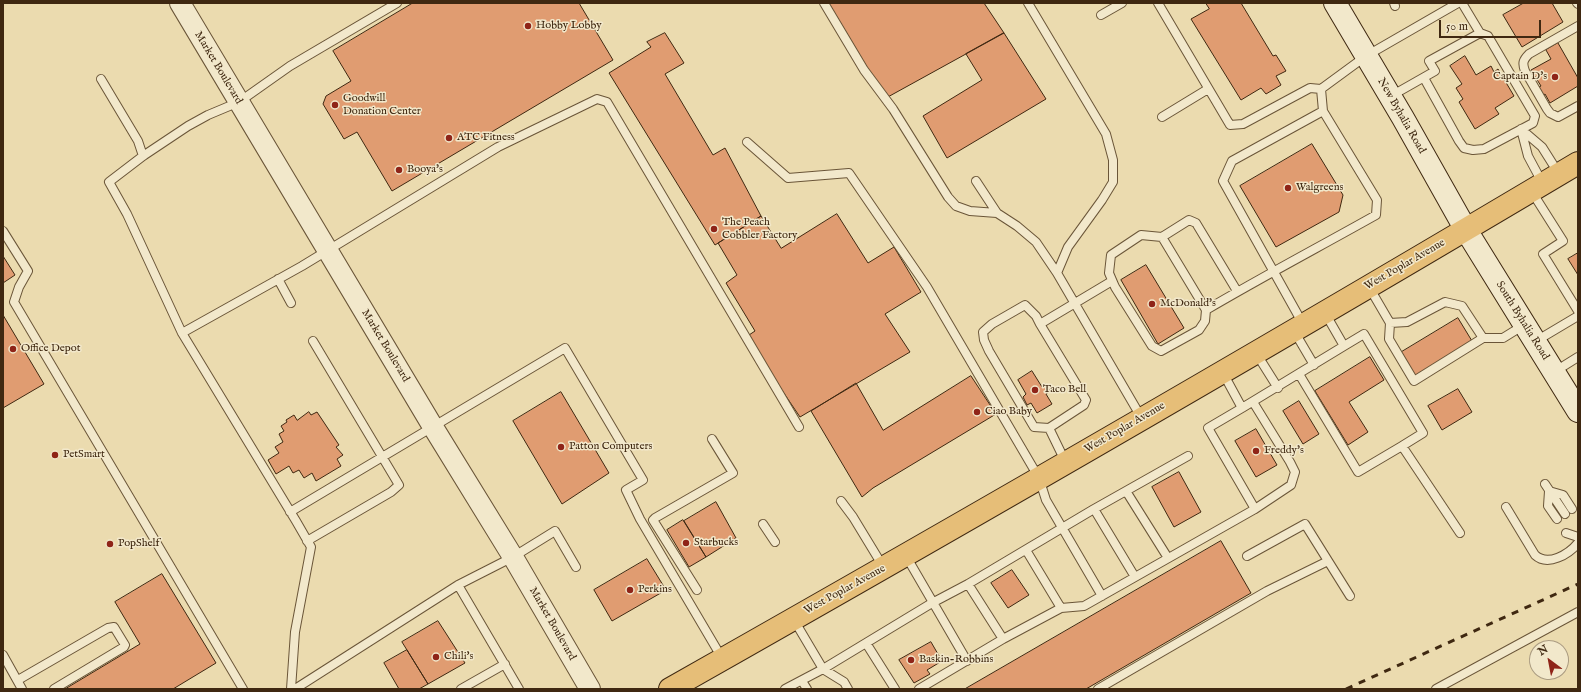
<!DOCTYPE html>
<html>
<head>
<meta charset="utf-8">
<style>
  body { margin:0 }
  #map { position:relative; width:1581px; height:692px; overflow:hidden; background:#ebdbaf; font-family:"IM FELL English",serif }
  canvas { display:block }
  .frame { position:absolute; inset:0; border:4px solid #3f2811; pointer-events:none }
  .north { position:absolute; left:1529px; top:640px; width:40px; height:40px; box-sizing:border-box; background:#f2e8cb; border:1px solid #aa9b81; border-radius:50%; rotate:328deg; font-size:11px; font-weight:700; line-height:16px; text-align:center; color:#3f2811 }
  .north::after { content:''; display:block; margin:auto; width:14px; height:18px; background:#8f2418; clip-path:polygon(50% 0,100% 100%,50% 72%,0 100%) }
  .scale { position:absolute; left:1439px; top:20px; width:102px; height:18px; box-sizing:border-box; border:2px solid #3f2811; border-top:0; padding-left:5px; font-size:12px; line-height:14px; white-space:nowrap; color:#3f2811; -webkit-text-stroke:3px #f2e8cb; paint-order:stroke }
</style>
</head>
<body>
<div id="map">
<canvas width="1581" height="692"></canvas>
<div class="frame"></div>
<div class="north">N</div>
<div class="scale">50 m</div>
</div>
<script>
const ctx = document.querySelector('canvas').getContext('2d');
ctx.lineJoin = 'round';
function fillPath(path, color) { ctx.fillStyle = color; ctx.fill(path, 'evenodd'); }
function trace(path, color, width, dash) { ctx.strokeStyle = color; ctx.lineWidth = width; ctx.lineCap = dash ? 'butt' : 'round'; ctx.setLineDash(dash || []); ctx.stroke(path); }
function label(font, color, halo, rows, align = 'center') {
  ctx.font = font + ' "IM FELL English",serif'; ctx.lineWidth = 3; ctx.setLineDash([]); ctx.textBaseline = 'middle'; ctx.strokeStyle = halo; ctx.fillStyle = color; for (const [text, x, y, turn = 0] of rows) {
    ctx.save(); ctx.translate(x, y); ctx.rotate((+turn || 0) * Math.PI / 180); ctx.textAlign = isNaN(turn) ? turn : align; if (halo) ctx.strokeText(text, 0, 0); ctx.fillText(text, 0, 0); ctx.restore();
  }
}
const building = new Path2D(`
  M 413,3 L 579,3 L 613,60 L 392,191 L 357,132 L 344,139 L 323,104 L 326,96 L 351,81 L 333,51 Z
  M 829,3 L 984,3 L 1004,33 L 886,98 Z
  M 1206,3 L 1241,3 L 1273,56 L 1276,55 L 1286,71 L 1276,76 L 1281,85 L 1266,94 L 1261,88 L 1241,100 L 1191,19 L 1209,9 Z
  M 1524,3 L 1552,3 L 1563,22 L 1522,47 L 1503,15 Z
  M 665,33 L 684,63 L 665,74 L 713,155 L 725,148 L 761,216 L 715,245 L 609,73 L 651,47 L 647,42 Z
  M 1004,33 L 1046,99 L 947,158 L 923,116 L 982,80 L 966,54 Z
  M 1558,43 L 1578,78 L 1578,86 L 1550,103 L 1545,94 L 1542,96 L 1537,88 L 1541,86 L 1531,70 L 1551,59 L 1546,50 Z
  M 1465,56 L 1476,75 L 1491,66 L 1494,72 L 1498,69 L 1514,96 L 1495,108 L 1499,114 L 1475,129 L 1459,102 L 1463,99 L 1456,88 L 1462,84 L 1450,66 Z
  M 1312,144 L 1343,195 L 1339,212 L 1276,247 L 1240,186 Z
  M 837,214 L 868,263 L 894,247 L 921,292 L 885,314 L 910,352 L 800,417 L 746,337 L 755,331 L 726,283 L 737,275 L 718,243 L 761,216 L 781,248 Z
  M 1578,253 L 1578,275 L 1568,259 Z
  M 3,256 L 15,275 L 3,283 Z
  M 1146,265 L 1184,328 L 1158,344 L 1121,280 Z
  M 3,315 L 44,384 L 3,408 Z
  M 1458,318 L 1472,341 L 1415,376 L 1400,353 Z
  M 1370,357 L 1384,380 L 1349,402 L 1368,432 L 1348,445 L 1315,391 Z
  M 1032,371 L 1042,387 L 1046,384 L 1050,391 L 1046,394 L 1052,404 L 1037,413 L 1031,403 L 1027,405 L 1023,397 L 1026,394 L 1018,380 Z
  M 971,376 L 996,414 L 873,488 L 862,497 L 811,411 L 856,383 L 883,430 Z
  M 1458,389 L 1472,412 L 1442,430 L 1428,406 Z
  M 561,392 L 609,473 L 562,504 L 513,421 Z
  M 1299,401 L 1319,434 L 1303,444 L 1283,411 Z
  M 309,412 L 311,415 L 317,412 L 339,445 L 336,447 L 343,455 L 337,459 L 341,466 L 316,481 L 312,473 L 304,478 L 299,470 L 293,473 L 289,466 L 276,474 L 268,460 L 279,453 L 275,447 L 283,442 L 279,434 L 284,431 L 281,426 L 287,422 L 286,420 L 294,415 L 297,420 Z
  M 1256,429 L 1277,465 L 1256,477 L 1235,441 Z
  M 1179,472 L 1201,512 L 1174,527 L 1152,487 Z
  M 716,502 L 736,538 L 706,557 L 684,521 Z
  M 683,520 L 706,557 L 689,567 L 667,530 Z
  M 1221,541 L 1251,593 L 1086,689 L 965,689 Z
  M 647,559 L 666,590 L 612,621 L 594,590 Z
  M 1012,570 L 1029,595 L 1008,608 L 991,583 Z
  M 162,574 L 216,663 L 173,689 L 65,689 L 140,644 L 115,602 Z
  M 438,621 L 465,663 L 428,684 L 402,642 Z
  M 931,642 L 942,661 L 927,670 L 930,674 L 914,683 L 899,660 Z
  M 407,650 L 428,684 L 419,689 L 399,689 L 384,663 Z`);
fillPath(building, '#e09c71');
trace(building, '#3f2811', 1);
const service = new Path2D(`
  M 824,3 L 864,70 L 893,109 L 948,197 L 956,206 L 970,211 L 997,213 L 1017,226 L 1036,242 L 1057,273
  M 1028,3 L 1106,134 L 1113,160 L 1113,182 L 1102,200 L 1068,247 L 1057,273 L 1141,417
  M 1158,3 L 1230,125 L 1243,124 L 1310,88 L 1321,89 L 1366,56 L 1458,3
  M 1394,3 L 1395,6
  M 1577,3 L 1578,4
  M 1101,15 L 1122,3
  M 1578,26 L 1529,54 C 1523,60 1522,63 1525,71 L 1547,109 L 1550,113 L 1558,117 L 1578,106
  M 1424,78 L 1459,141 L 1464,148 L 1473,150 L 1484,149 L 1533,123 L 1535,116 L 1488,36 L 1480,33
  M 101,79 L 138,141 L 143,156
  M 1321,89 L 1323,111
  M 1391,96 L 1435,71 L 1429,61 L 1480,33 L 1462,3
  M 1162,117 L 1208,89
  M 1521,129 L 1528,156 L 1543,184
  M 1521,129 L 1542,147 L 1559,174
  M 747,142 L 788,178 L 849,173 L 927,287 L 1039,478 L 1046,500 L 1102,596
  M 976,181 L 997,213
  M 1532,192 L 1563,241 L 1543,254 L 1578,311
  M 3,231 L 28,271 L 19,287 L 14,302 L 243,689
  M 1162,237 L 1206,310 L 1205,321 L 1199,330 L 1161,351 L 1152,346 L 1115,287 L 1109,273 L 1111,255 L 1141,235 L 1162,237 L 1189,220 L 1196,223 L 1237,291
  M 278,279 L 291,303
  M 1369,287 L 1390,323 L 1407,322 L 1445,302 L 1462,306 L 1483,338 L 1503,338 L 1524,325
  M 1206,310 C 1262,277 1319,247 1376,215 L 1377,200 L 1323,111 L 1232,161 L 1223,181 L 1303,324
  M 1390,323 L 1389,339 L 1414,381 L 1483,338
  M 1040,324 L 1036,316 L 1025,305 L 992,324 L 983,332 L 984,340 L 989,351 L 1034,427 L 1049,428
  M 1294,331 L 1314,365
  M 182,333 L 302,266 L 498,147 L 597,99 L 607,102 L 799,427
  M 1536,341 L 1578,316
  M 1344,346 L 1364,334 L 1423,433 L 1402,446 L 1460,533
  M 1256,353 L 1278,388
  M 1554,372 L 1578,357
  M 1299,374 L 1358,472 L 1402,446
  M 1253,402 L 1290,462 L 1295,472 L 1291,485 L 1255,509
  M 1242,408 L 1344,346 L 1325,313
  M 1066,463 L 1049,428 L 1084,405 L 1086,400 L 1040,324 L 1112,281
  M 1545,484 L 1565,514
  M 1126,491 L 1168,558
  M 1549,491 L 1563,495 L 1572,509
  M 1549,491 L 1548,506 L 1557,519
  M 841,501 L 853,517 L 884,568
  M 1506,507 L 1535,555 C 1548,567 1569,554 1578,543
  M 1094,509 L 1135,577
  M 290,512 L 565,348 L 643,480 L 626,490 L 640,519 L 722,658
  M 763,524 L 775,542
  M 1566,533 L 1578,537
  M 307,541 L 391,492 L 399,485 L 313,341
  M 1026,550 L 1061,608
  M 906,556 L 967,661
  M 1247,556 L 1305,524 L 1350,596
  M 968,584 L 1003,639
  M 458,585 L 519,689
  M 697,590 L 653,520 L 655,518 L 733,473 L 712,439
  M 794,620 L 823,669 L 932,603 L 968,584 L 1094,509 L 1188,456
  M 866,643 L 895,689
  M 3,655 L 22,689
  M 18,680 L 108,628 L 114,627 L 125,645 L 124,647 L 54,689
  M 802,681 L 807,689
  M 291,689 L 295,632 L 311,547 L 296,521 L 182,333 L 127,214 L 109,182 L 143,156 L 188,126 L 208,115 L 239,102 L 290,66 L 397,3
  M 295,689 L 458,585 L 513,557 L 555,531 L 576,567
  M 461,689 L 505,664
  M 785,689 L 823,669 L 844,682 L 848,689
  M 919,689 L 1003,639 L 1061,608 L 1084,606 L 1255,509 L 1208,428 L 1242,408 L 1223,373
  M 1098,689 L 1267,591 L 1328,561
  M 1436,689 L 1578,612`);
const tertiary = new Path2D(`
  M 180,3 L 433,427 L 513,557 L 590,689`);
const secondary = new Path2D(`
  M 1335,3 L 1403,118 L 1466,230 L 1578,411`);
const primary = new Path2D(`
  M 670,689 C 974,517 1277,342 1578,163`);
trace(service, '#6a5538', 10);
trace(tertiary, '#6a5538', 22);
trace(secondary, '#3f2811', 24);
trace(primary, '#3f2811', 24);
trace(service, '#f2e8cb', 8);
trace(tertiary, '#f2e8cb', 20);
trace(secondary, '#f2e8cb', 22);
trace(primary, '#e6be78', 22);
trace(new Path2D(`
  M 1346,689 L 1578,584`), '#3f2811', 3, [7, 7]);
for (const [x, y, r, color] of [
  [528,26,4,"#8f2418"],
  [1555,77,4,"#8f2418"],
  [335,105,4,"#8f2418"],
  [449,138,4,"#8f2418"],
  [399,170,4,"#8f2418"],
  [1288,188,4,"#8f2418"],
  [714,229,4,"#8f2418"],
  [1152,304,4,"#8f2418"],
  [13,349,4,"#8f2418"],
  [1035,390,4,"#8f2418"],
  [977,412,4,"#8f2418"],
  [561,447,4,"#8f2418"],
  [1256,451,4,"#8f2418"],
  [55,455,4,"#8f2418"],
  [686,543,4,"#8f2418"],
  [110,544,4,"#8f2418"],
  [630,590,4,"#8f2418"],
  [436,657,4,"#8f2418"],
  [911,660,4,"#8f2418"]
]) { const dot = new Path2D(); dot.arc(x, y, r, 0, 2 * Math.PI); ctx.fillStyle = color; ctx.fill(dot); trace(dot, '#f2e8cb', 1.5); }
label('11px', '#3f2811', '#f2e8cb', [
  ["Hobby Lobby",536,26],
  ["Captain D's",1547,77,"right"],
  ["Goodwill",343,99],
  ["Donation Center",343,112],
  ["ATC Fitness",457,138],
  ["Booya's",407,170],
  ["Walgreens",1296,188],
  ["The Peach",722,223],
  ["Cobbler Factory",722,236],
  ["McDonald's",1160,304],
  ["Office Depot",21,349],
  ["Taco Bell",1043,390],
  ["Ciao Baby",985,412],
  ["Patton Computers",569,447],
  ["Freddy's",1264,451],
  ["PetSmart",63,455],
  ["Starbucks",694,543],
  ["PopShelf",118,544],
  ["Perkins",638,590],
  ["Chili's",444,657],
  ["Baskin-Robbins",919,660]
], 'left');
label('11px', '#3f2811', '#f2e8cb', [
  ["Market Boulevard",218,68,59],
  ["New Byhalia Road",1401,116,60],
  ["West Poplar Avenue",1405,265,-30],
  ["South Byhalia Road",1522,321,58],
  ["Market Boulevard",385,346,59],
  ["West Poplar Avenue",1125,428,-30],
  ["West Poplar Avenue",845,590,-29],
  ["Market Boulevard",552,624,60]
]);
</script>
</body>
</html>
